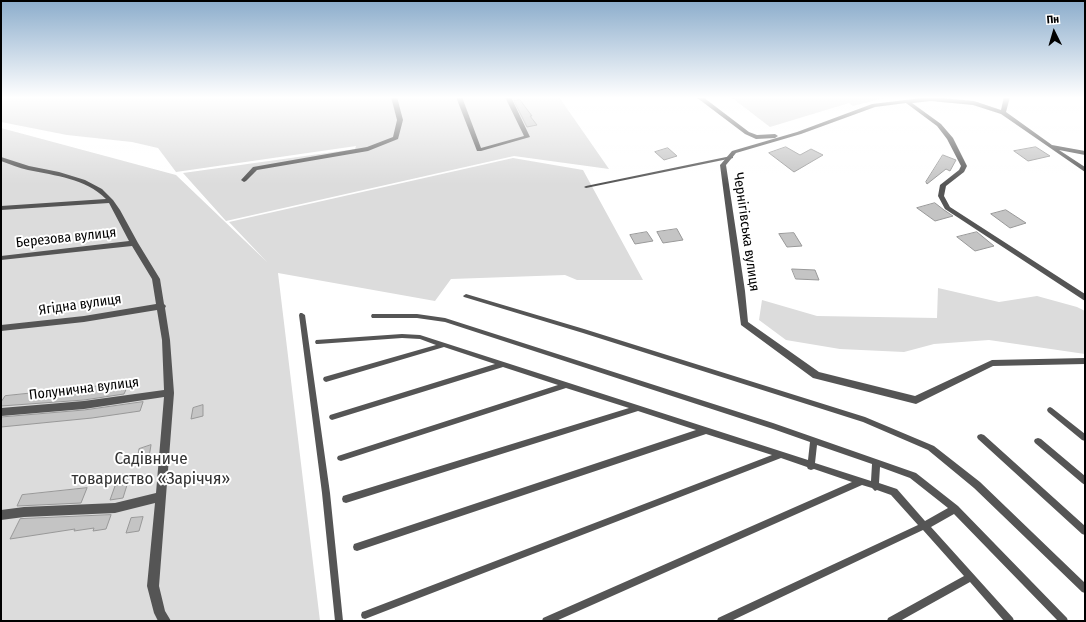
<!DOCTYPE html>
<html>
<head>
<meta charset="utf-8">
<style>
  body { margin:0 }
  #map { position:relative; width:1086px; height:622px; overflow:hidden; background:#fff; font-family:"Fira Sans Condensed",sans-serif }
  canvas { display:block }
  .frame { position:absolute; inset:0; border:2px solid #000; pointer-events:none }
  .north { position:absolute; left:1034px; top:12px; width:40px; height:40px; -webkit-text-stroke:3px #fff; paint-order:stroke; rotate:355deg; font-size:11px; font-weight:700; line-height:16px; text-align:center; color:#000 }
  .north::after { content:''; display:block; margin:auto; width:14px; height:18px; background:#000; clip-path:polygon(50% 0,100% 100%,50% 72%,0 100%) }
</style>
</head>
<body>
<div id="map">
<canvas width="1086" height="622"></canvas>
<div class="frame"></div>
<div class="north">Пн</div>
</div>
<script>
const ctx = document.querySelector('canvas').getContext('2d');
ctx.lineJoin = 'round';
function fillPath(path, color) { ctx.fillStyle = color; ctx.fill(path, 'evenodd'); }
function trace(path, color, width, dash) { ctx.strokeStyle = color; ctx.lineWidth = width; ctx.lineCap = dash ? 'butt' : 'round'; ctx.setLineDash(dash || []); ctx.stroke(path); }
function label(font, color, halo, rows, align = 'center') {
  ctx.font = font + ' "Fira Sans Condensed",sans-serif'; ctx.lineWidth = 4; ctx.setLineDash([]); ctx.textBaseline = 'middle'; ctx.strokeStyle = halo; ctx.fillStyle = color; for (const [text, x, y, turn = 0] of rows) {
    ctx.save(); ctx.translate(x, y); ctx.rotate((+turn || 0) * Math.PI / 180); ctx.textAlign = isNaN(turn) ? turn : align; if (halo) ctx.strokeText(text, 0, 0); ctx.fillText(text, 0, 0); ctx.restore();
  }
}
fillPath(new Path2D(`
  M 1,97 L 559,97 L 609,169 L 514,156 L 226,221 L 183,173 L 355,149 L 356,146 L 176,172 L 158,148 L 132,142 L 67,135 L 1,122 Z
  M 731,97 L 887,97 L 853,106 L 849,103 L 770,127 Z
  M 1,128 L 176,175 L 267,262 L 229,222 L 513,158 L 583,170 L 643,280 L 577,280 L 565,275 L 451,279 L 435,301 L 278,273 L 320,621 L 1,621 Z
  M 938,288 L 999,302 L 1037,296 L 1077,307 L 1085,311 L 1085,354 L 989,340 L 934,344 L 904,352 L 840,349 L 786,340 L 759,320 L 762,300 L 817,316 L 937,318 Z`), '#dcdcdc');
const building = new Path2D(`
  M 520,100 L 532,116 L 530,116 L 537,125 L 527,127 L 514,101 Z
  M 786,147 L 800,155 L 811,149 L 823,155 L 794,172 L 769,153 Z
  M 1036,147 L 1050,156 L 1028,161 L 1014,151 Z
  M 668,148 L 677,156 L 664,160 L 655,152 Z
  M 943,155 L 956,160 L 950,171 L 946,169 L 927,184 L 926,182 Z
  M 935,203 L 944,210 L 953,216 L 935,221 L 917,208 Z
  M 1006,210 L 1026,223 L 1010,228 L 991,214 Z
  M 677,229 L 683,240 L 663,243 L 657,232 Z
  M 647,232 L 653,241 L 635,244 L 630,235 Z
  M 977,232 L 994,246 L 975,251 L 957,237 Z
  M 794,233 L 802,246 L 787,247 L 779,234 Z
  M 792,269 L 815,270 L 819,280 L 796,279 Z
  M 129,383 L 124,394 L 84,400 L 1,406 L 1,402 L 5,396 Z
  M 143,402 L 140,411 L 92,418 L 1,427 L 1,417 L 84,410 Z
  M 203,405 L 203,416 L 191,419 L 193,408 Z
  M 151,445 L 149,457 L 137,460 L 139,449 Z
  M 127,485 L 123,498 L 110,500 L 115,486 Z
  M 87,488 L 81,503 L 17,506 L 22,495 Z
  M 111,515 L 106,529 L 93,531 L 94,528 L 74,531 L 75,529 L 10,539 L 20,519 Z
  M 143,517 L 139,531 L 126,533 L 131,518 Z`);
fillPath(building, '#c4c4c4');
trace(building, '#999', 1);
fillPath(new Path2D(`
  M 731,156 L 733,156 L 733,158 L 586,188 L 584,187 L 586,186 Z
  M 466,294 L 584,329 L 865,417 L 934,446 L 980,482 L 1085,583 L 1085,593 L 1082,592 L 974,488 L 928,450 L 863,422 L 583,333 L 464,297 L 463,296 Z
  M 300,313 L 302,313 L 305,315 L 330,493 L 343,621 L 335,621 L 322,493 L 299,315 Z
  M 372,314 L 417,314 L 445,318 L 773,423 L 916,473 L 958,506 L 1067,618 L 1068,621 L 1058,621 L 954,514 L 931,527 L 1013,618 L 1014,621 L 1004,621 L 970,582 L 900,621 L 887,621 L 888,618 L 964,576 L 923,530 L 731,621 L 717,621 L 718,618 L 918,525 L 891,495 L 877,490 L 875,491 L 872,488 L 862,485 L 556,621 L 542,621 L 543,618 L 852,482 L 814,469 L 811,470 L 808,469 L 807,467 L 781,458 L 365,619 L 362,618 L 361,615 L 362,612 L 365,611 L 772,455 L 706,434 L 357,551 L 354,550 L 353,547 L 354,544 L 696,430 L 638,411 L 346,503 L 343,502 L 342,499 L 343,496 L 346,495 L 629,408 L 566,388 L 341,461 L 338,460 L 337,458 L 338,456 L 341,455 L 558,385 L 503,367 L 332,420 L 330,419 L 329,417 L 330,415 L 495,364 L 444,347 L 326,382 L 324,381 L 323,379 L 324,377 L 436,345 L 420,339 L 402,338 L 318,344 L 316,344 L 315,342 L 316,340 L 402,334 L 420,335 L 808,460 L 810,442 L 773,429 L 445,322 L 417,318 L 372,318 L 371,316 ZM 817,445 L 872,464 L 871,481 L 815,463 ZM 880,467 L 910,478 L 948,508 L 925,521 L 897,489 L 879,483 Z
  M 1050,407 L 1052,408 L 1085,434 L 1085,441 L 1082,440 L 1048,412 L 1047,410 L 1048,408 Z
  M 981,434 L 984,435 L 1085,526 L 1085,535 L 1082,534 L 978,439 L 977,437 L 978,435 Z
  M 1038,438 L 1041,439 L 1085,476 L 1085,485 L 1082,483 L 1035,443 L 1034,441 L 1035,439 Z`), '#555');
fillPath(new Path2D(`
  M 391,97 L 397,97 L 403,120 L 398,139 L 368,151 L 257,170 L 246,181 L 244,182 L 241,180 L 253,167 L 367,147 L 393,137 L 397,120 Z
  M 456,97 L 462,97 L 481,148 L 524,136 L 505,97 L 511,97 L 530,137 L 481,151 L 477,151 Z
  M 696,97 L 703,97 L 749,132 L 757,135 L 775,134 L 778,136 L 775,138 L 756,139 L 745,134 Z
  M 931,97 L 974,101 L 1001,110 L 1004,97 L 1010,97 L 1006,112 L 1052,145 L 1085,151 L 1085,155 L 1059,150 L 1085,167 L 1085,172 L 1001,114 L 973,105 L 931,101 L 912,103 L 941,124 L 953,138 L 967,166 L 964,172 L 946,186 L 944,196 L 950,207 L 1085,294 L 1085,301 L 945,209 L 938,196 L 940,185 L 959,170 L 961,166 L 947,139 L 937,126 L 906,103 L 875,107 L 801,134 L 736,153 L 726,165 L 745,291 L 748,322 L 819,372 L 915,396 L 992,360 L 1085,358 L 1085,364 L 993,366 L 916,404 L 813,378 L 741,325 L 720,165 L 721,164 L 732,151 L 797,132 L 872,104 Z
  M 1,157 L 29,166 L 59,172 L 85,180 L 102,189 L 113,200 L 120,210 L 138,243 L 160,279 L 164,304 L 166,306 L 165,308 L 170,340 L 174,393 L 159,586 L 165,611 L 171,621 L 158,621 L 154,613 L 147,586 L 155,503 L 115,513 L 24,517 L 1,520 L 1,510 L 24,507 L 115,503 L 156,493 L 164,397 L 84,409 L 1,416 L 1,408 L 84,401 L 164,390 L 162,340 L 157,310 L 84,322 L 1,331 L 1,325 L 84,316 L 156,304 L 152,279 L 132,246 L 1,260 L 1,256 L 129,241 L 109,203 L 1,210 L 1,206 L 106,199 C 85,178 56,176 28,170 C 19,168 10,164 1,161 Z`), '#555');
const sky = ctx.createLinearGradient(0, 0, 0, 184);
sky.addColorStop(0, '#8cadcc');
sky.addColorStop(0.53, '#fff');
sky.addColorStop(1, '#ffffff00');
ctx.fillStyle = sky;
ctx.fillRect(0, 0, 1086, 184);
label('14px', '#000', '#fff', [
  ["Чернігівська вулиця",746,232,82],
  ["Березова вулиця",66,238,-6],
  ["Ягідна вулиця",80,305,-8],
  ["Полунична вулиця",84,389,-7]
]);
label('17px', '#333', '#fff', [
  ["Садівниче",151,459],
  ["товариство «Заріччя»",151,479]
]);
</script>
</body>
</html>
